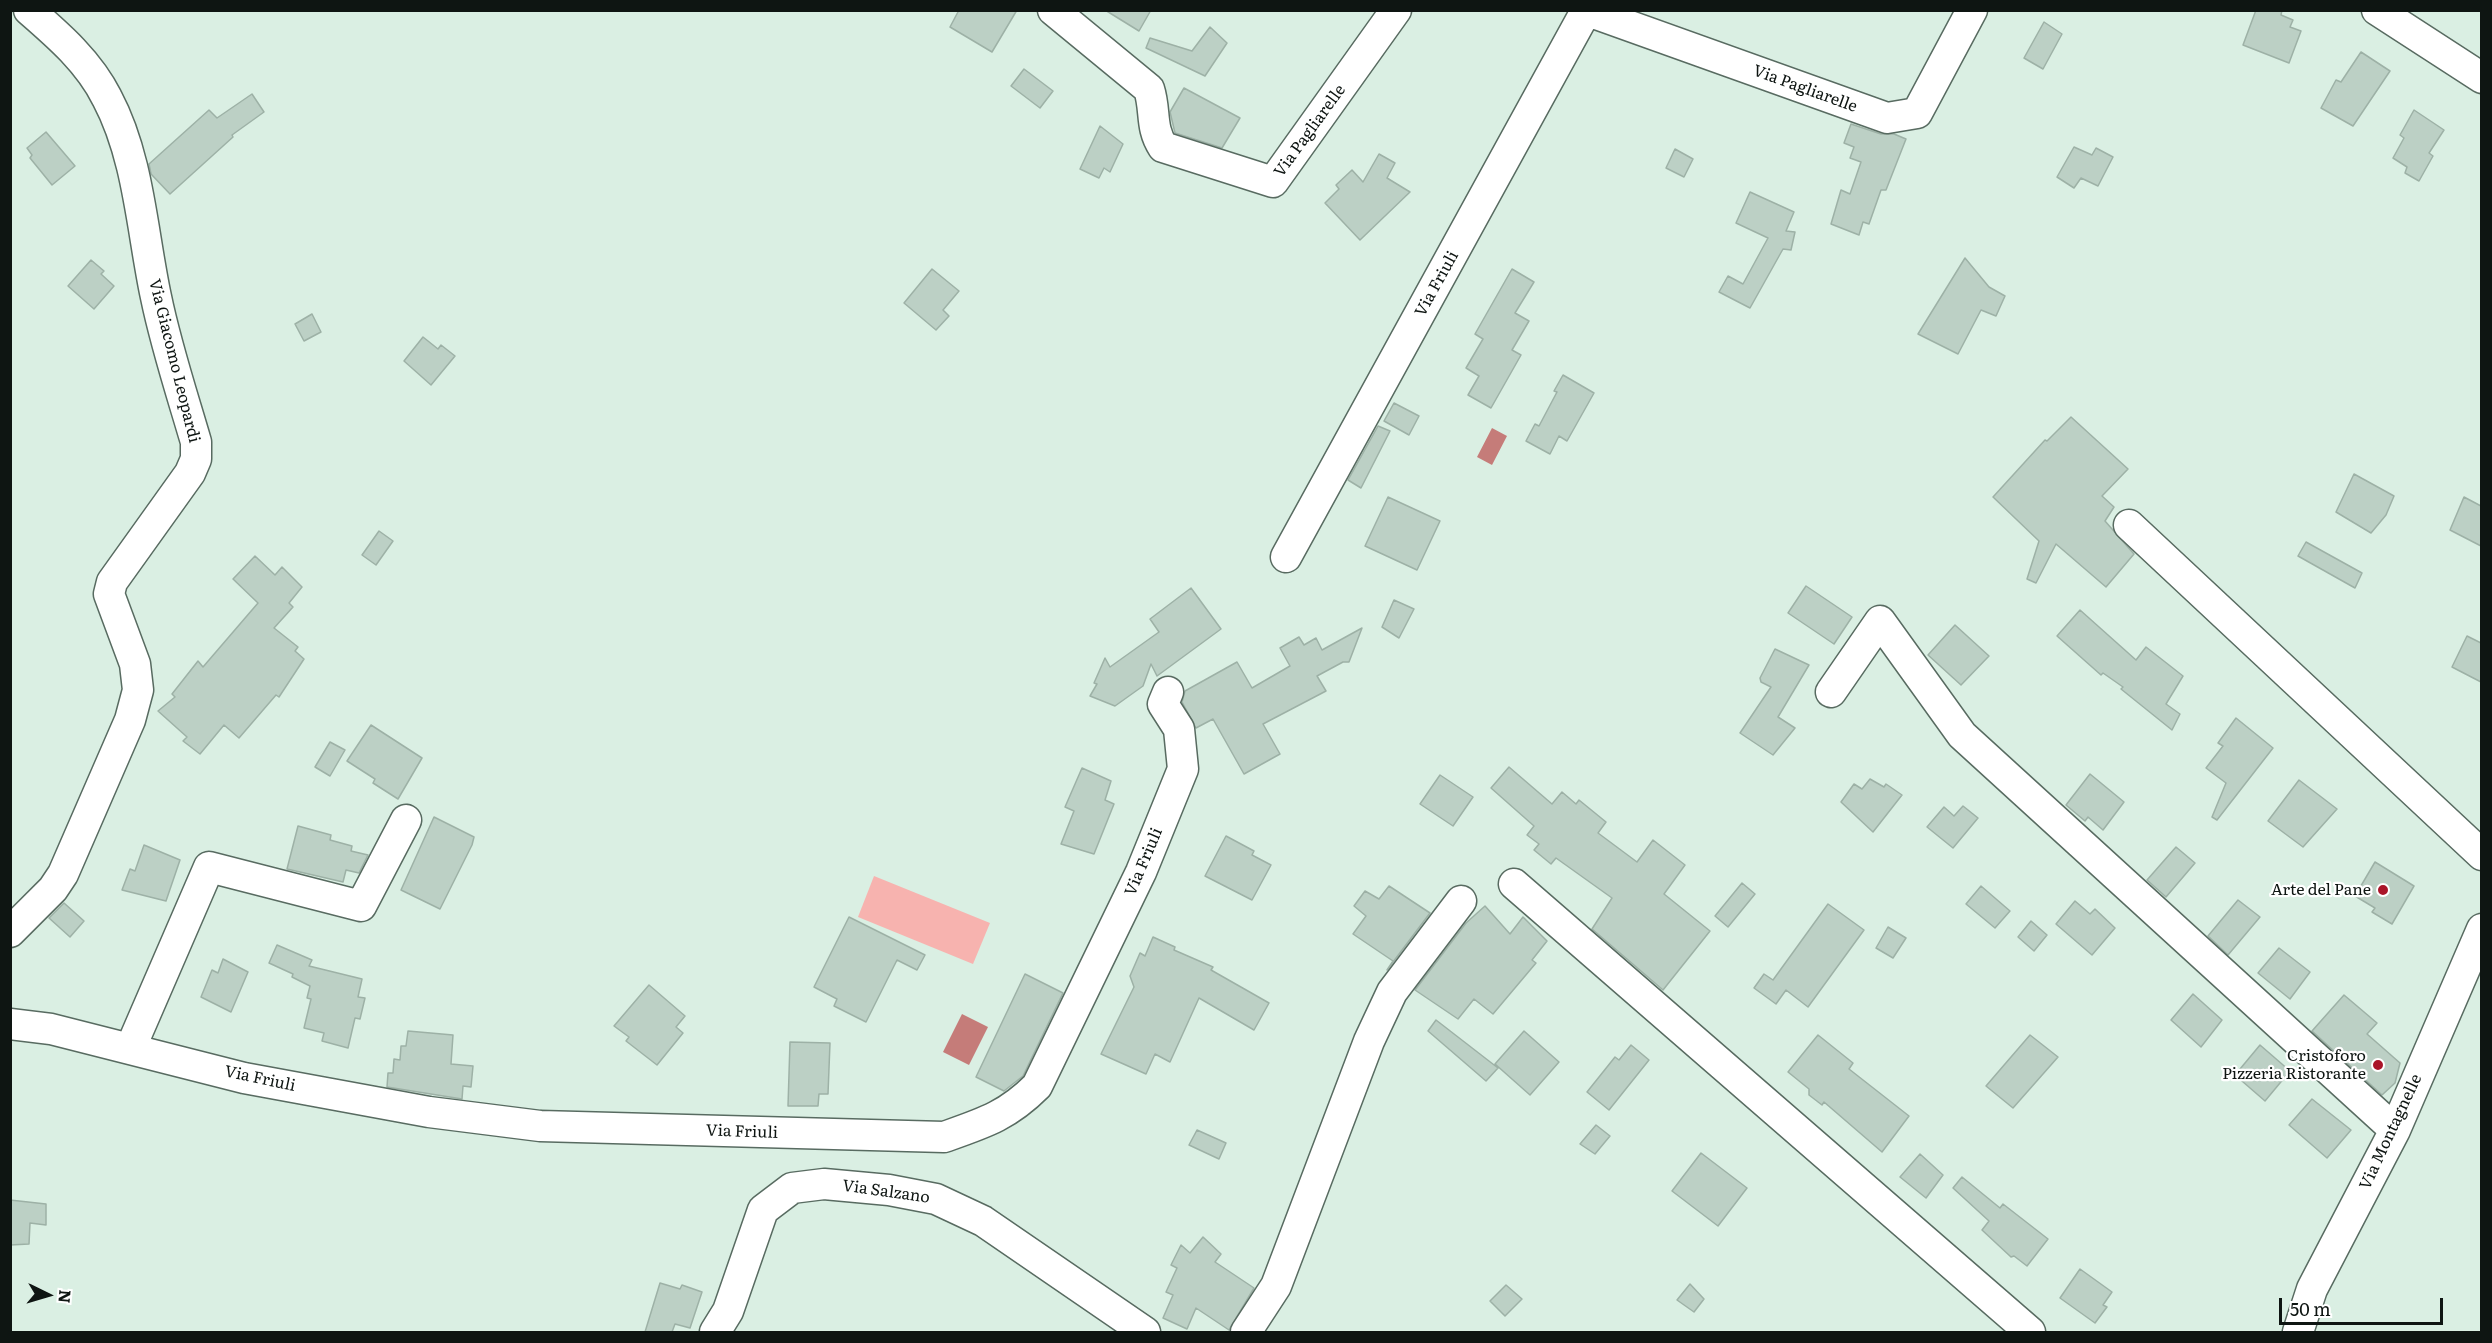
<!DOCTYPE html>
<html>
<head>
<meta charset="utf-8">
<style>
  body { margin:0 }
  #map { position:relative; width:2492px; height:1343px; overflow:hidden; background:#daefe3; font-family:Literata,serif }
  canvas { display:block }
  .frame { position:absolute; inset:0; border:12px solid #0e1512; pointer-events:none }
  .north { position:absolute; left:18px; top:1265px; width:60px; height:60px; -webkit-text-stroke:4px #fff; paint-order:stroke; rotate:95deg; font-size:16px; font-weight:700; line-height:24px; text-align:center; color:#0e1512 }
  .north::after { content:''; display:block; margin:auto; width:21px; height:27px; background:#0e1512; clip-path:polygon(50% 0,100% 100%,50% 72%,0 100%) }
  .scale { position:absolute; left:2279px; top:1298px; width:164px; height:27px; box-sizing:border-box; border:3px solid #0e1512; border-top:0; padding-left:8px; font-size:18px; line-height:21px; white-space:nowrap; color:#0e1512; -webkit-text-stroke:4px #fff; paint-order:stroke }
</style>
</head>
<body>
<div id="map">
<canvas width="2492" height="1343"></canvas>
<div class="frame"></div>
<div class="north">N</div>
<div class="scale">50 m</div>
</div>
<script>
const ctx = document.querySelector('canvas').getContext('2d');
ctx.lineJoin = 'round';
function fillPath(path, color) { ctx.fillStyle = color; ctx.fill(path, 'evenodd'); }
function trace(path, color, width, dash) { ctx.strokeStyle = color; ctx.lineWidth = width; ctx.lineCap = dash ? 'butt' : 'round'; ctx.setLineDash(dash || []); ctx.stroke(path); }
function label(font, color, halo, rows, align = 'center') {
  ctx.font = font + ' Literata,serif'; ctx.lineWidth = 4.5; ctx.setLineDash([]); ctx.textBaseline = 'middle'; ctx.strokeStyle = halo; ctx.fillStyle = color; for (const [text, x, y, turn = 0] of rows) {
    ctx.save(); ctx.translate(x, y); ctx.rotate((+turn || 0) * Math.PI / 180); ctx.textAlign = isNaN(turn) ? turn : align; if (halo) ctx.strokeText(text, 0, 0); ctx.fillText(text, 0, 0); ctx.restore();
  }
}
fillPath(new Path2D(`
  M 874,876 L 990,923 L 973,964 L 858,917 Z`), '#f7b3af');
fillPath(new Path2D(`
  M 1492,428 L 1507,436 L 1492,465 L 1477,457 Z
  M 962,1014 L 988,1027 L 969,1065 L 943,1052 Z`), '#c57c79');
const building = new Path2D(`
  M 959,10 L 1017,10 L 992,52 L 950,27 Z
  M 1105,10 L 1151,10 L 1139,31 Z
  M 2256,10 L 2282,10 L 2281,15 L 2293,20 L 2290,27 L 2301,31 L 2289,63 L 2243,45 Z
  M 2044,22 L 2062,34 L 2043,69 L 2024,58 Z
  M 1210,27 L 1227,43 L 1205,76 L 1146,48 L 1150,38 L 1192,51 Z
  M 2361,52 L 2390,71 L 2353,126 L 2321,108 L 2336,80 L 2341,82 Z
  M 1024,69 L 1053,91 L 1040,108 L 1011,86 Z
  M 1184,88 L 1240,118 L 1222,148 L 1175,133 L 1170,112 Z
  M 252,94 L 264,112 L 232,135 L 233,137 L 170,194 L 151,174 L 149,164 L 209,110 L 217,118 Z
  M 2414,110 L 2444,130 L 2429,153 L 2433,156 L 2419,181 L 2405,173 L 2407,167 L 2393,158 L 2404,138 L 2400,135 Z
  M 1851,124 L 1881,134 L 1894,134 L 1906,139 L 1886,190 L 1881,190 L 1869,224 L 1863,222 L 1859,235 L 1831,224 L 1841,190 L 1850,194 L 1861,162 L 1850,158 L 1854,147 L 1844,143 Z
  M 1100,126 L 1123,144 L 1110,172 L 1104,168 L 1099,178 L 1080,169 Z
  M 46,132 L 75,166 L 52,185 L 30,158 L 32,155 L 27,148 Z
  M 2074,147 L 2092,155 L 2096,148 L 2113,157 L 2098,186 L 2081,178 L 2074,188 L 2057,177 Z
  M 1675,149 L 1693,159 L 1684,177 L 1666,168 Z
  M 1379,154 L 1395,163 L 1387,178 L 1410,192 L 1360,240 L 1325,203 L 1339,189 L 1336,185 L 1352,170 L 1363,182 Z
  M 1750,192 L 1794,212 L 1786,231 L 1795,232 L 1791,250 L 1783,249 L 1750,308 L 1719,292 L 1728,276 L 1743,284 L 1768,238 L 1736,223 Z
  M 1965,258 L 1989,287 L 2005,296 L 1996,316 L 1981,310 L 1958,354 L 1918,334 Z
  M 91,260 L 104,271 L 101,274 L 114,286 L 94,309 L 68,286 Z
  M 932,269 L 959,291 L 943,310 L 949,316 L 936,330 L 904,303 Z
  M 1512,269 L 1534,282 L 1515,313 L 1529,321 L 1512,350 L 1521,355 L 1491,408 L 1468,395 L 1479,376 L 1466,368 L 1483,339 L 1475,334 Z
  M 312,314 L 321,332 L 304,341 L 295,324 Z
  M 423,337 L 438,349 L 441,345 L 455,356 L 431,385 L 404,361 Z
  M 1563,375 L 1594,393 L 1567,441 L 1559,436 L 1550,454 L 1526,441 L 1535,424 L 1539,426 L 1557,392 L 1554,391 Z
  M 1394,403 L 1419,416 L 1409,435 L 1384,421 Z
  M 2071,417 L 2128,469 L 2102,496 L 2114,507 L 2105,521 L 2134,554 L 2106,587 L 2056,544 L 2036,583 L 2027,579 L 2039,541 L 1993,497 L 2045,440 L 2047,441 Z
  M 1378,426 L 1390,431 L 1361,488 L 1348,480 Z
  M 2354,474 L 2394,496 L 2386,515 L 2371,533 L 2336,512 Z
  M 1388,497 L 1440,521 L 1417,570 L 1365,546 Z
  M 2464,497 L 2481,506 L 2481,546 L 2450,530 Z
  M 379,531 L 393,541 L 376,565 L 362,555 Z
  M 2306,542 L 2362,573 L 2355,588 L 2298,556 Z
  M 255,556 L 275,575 L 282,567 L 302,587 L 289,603 L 293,607 L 274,628 L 298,647 L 295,651 L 304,659 L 279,697 L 276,695 L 239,738 L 224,725 L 200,754 L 183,741 L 187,737 L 158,711 L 175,697 L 172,694 L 198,661 L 203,667 L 258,603 L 233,579 Z
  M 1806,586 L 1852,617 L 1834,644 L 1788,613 Z
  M 1191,588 L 1221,629 L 1157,676 L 1151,664 L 1143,686 L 1115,706 L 1090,696 L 1097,684 L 1094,683 L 1105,658 L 1110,667 L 1159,632 L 1150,619 Z
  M 1394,600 L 1414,609 L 1399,638 L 1382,627 Z
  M 2080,610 L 2136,660 L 2146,647 L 2183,676 L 2166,704 L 2180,714 L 2172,730 L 2121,689 L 2123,687 L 2103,673 L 2101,675 L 2057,636 Z
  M 1955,625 L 1989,656 L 1961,685 L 1928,655 Z
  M 1362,628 L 1349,662 L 1343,662 L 1317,676 L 1326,691 L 1263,724 L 1280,754 L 1244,774 L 1213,719 L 1196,728 L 1182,702 L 1185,691 L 1237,662 L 1252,688 L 1290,666 L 1280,648 L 1299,637 L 1304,645 L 1316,638 L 1322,650 Z
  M 2467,636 L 2481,643 L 2481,682 L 2452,667 Z
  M 1775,649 L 1809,665 L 1778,717 L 1795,728 L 1773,755 L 1740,733 L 1771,687 L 1761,682 L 1760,678 Z
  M 2236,718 L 2273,748 L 2217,820 L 2212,817 L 2226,783 L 2206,768 L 2223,746 L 2218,743 Z
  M 371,725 L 422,758 L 398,799 L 373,783 L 375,779 L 347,761 Z
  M 330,742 L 345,750 L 330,776 L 315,767 Z
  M 1509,767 L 1552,804 L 1562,792 L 1576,804 L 1579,800 L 1606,822 L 1598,833 L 1637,862 L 1653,840 L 1685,865 L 1664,894 L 1710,931 L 1663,990 L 1592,929 L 1612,898 L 1556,858 L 1551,864 L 1534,850 L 1539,844 L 1527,835 L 1534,826 L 1491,788 Z
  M 1082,768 L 1111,781 L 1105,800 L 1114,804 L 1094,854 L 1061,844 L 1074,811 L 1065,807 Z
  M 2090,774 L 2124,802 L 2103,830 L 2088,817 L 2085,821 L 2066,805 Z
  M 1440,775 L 1473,797 L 1453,826 L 1420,804 Z
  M 1870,779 L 1884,787 L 1886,784 L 1902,795 L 1873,832 L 1841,802 L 1854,784 L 1862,789 Z
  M 2299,780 L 2337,809 L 2303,847 L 2268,821 Z
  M 1963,806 L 1978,818 L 1953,848 L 1927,827 L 1944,807 L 1954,816 Z
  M 434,817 L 474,837 L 472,845 L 440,909 L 401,890 Z
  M 298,826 L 331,835 L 330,840 L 352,846 L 351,851 L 368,855 L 359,873 L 346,870 L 343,882 L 287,869 Z
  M 1226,836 L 1254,851 L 1252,855 L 1271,865 L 1252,900 L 1205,876 Z
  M 144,845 L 180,860 L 166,901 L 122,890 L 130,869 L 135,871 Z
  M 2176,847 L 2195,863 L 2166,897 L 2147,880 Z
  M 2375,862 L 2414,886 L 2392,924 L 2372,912 L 2375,908 L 2355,896 Z
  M 1742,883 L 1755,894 L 1728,927 L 1715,916 Z
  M 1389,886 L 1430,913 L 1387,970 L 1393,961 L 1353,934 L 1366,916 L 1354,906 L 1365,891 L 1379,899 Z
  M 1981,886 L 2010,911 L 1995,928 L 1966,904 Z
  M 2238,900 L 2260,917 L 2228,955 L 2208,936 Z
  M 2075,901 L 2090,914 L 2095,909 L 2115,928 L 2092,955 L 2056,924 Z
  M 64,903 L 84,921 L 70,937 L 49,918 Z
  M 1828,904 L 1864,930 L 1808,1007 L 1786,990 L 1776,1004 L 1754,988 L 1764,974 L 1773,980 Z
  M 1485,906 L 1510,934 L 1523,917 L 1547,941 L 1532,960 L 1536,963 L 1493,1014 L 1474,999 L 1458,1019 L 1415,990 L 1466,923 Z
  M 849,917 L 925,955 L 917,970 L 897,960 L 866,1022 L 834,1006 L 837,999 L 814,987 Z
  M 2031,921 L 2047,935 L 2034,951 L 2018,937 Z
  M 1888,927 L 1906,938 L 1893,958 L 1876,948 Z
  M 1153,937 L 1175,947 L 1174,950 L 1213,967 L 1211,970 L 1269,1003 L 1254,1030 L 1199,998 L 1170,1062 L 1155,1054 L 1146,1074 L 1101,1054 L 1134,987 L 1130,976 L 1140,953 L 1145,956 Z
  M 277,945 L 312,960 L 309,966 L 362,979 L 358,997 L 365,998 L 360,1019 L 355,1018 L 348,1048 L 322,1041 L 324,1033 L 304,1028 L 311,999 L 307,998 L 310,986 L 292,977 L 293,974 L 269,963 Z
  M 2279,948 L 2310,972 L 2290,999 L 2258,973 Z
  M 223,959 L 248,972 L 231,1012 L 201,997 L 212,970 L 218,973 Z
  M 1025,974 L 1063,993 L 1023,1076 L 1004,1091 L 976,1077 Z
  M 649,985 L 685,1016 L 676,1027 L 683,1033 L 657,1065 L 626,1041 L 629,1037 L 614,1026 Z
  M 2193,994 L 2222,1020 L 2201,1047 L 2171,1020 Z
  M 2344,995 L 2377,1023 L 2367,1034 L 2400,1063 L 2395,1083 L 2382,1095 L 2312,1031 Z
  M 1436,1020 L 1498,1068 L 1486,1081 L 1428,1031 Z
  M 408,1031 L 453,1035 L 451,1064 L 473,1066 L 471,1087 L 463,1086 L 462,1099 L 387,1087 L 388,1073 L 393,1073 L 394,1059 L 400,1060 L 401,1046 L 406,1046 Z
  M 1524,1031 L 1559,1062 L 1530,1095 L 1495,1064 Z
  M 1818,1035 L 1853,1063 L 1849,1069 L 1909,1116 L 1882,1152 L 1824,1102 L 1822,1105 L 1809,1095 L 1809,1089 L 1788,1072 Z
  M 2030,1035 L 2058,1057 L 2013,1108 L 1986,1086 Z
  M 790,1042 L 830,1043 L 828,1094 L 819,1094 L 818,1106 L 788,1106 Z
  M 1631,1045 L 1649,1060 L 1609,1110 L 1587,1092 L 1615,1057 L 1619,1060 Z
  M 2260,1045 L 2290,1071 L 2265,1101 L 2235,1075 Z
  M 2312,1099 L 2351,1130 L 2327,1158 L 2289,1125 Z
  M 1596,1125 L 1610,1136 L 1595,1154 L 1580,1144 Z
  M 1197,1130 L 1226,1143 L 1219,1159 L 1189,1145 Z
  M 1701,1153 L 1747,1188 L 1718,1226 L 1672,1191 Z
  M 1920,1154 L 1943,1175 L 1926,1198 L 1900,1177 Z
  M 1962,1177 L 2000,1208 L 2003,1204 L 2048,1239 L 2027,1266 L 2014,1256 L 2011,1257 L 1982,1230 L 1989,1221 L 1953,1188 Z
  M 10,1200 L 46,1204 L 46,1225 L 30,1223 L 29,1244 L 10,1245 Z
  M 1203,1237 L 1221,1254 L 1215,1262 L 1254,1288 L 1229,1330 L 1196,1308 L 1187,1329 L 1163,1318 L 1173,1295 L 1166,1292 L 1177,1268 L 1171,1265 L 1181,1245 L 1190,1253 Z
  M 2080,1269 L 2112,1292 L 2103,1305 L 2107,1307 L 2095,1323 L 2060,1298 Z
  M 660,1283 L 680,1289 L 682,1285 L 702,1292 L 690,1328 L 675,1324 L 672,1332 L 645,1332 Z
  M 1690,1284 L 1704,1299 L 1694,1312 L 1677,1300 Z
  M 1506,1285 L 1522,1299 L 1505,1316 L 1490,1301 Z`);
fillPath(building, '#bcd0c5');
trace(building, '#9db1a6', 1.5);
const minor = new Path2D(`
  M 1053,10 L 1149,89 C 1156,111 1150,127 1163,147 L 1273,182 L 1396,10
  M 1585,10 L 1887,118 L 1917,113 L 1972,10
  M 2377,10 L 2482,78
  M 2129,525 L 2482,855
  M 1286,557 L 1586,11
  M 1831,692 L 1880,621 L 1962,735 L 2395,1130
  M 1514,884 L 2030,1332
  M 10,932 L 53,889 L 63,874 L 130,720 L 138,690 L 135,664 L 109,594 L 112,582 L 190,473 L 196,459 L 196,442 C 182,394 166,346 156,297 C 142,232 139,158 107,98 C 89,62 59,36 29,10
  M 10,1024 L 51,1029 L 244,1078 L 429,1112 L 540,1126 L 944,1137 C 984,1123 1007,1116 1037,1086 L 1141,872 L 1183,769 L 1179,729 L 1163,704 L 1168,692
  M 131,1047 L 209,867 L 361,906 L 406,820
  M 715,1332 L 728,1311 L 763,1210 L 792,1188 L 824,1184 L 889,1190 L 936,1199 L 983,1221 L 1145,1332
  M 1246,1332 L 1276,1286 L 1369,1041 L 1392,992 L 1461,901
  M 2298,1332 L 2312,1289 L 2395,1130 L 2482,929`);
trace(minor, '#586b61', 33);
trace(minor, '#fff', 30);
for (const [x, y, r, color] of [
  [2383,890,6,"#aa1428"],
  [2378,1065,6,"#aa1428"]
]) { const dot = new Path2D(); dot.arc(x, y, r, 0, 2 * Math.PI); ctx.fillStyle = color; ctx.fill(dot); trace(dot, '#fff', 2); }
label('16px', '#0e1512', '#fff', [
  ["Via Pagliarelle",1805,89,20],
  ["Via Pagliarelle",1310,131,-54],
  ["Via Friuli",1437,284,-61],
  ["Via Giacomo Leopardi",174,361,76],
  ["Via Friuli",1144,862,-67],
  ["Via Friuli",260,1079,12],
  ["Via Friuli",742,1132,2],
  ["Via Montagnelle",2391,1132,-65],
  ["Via Salzano",886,1192,8]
]);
label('16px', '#0e1512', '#fff', [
  ["Arte del Pane",2371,890],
  ["Cristoforo",2366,1056],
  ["Pizzeria Ristorante",2366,1074]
], 'right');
</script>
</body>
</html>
